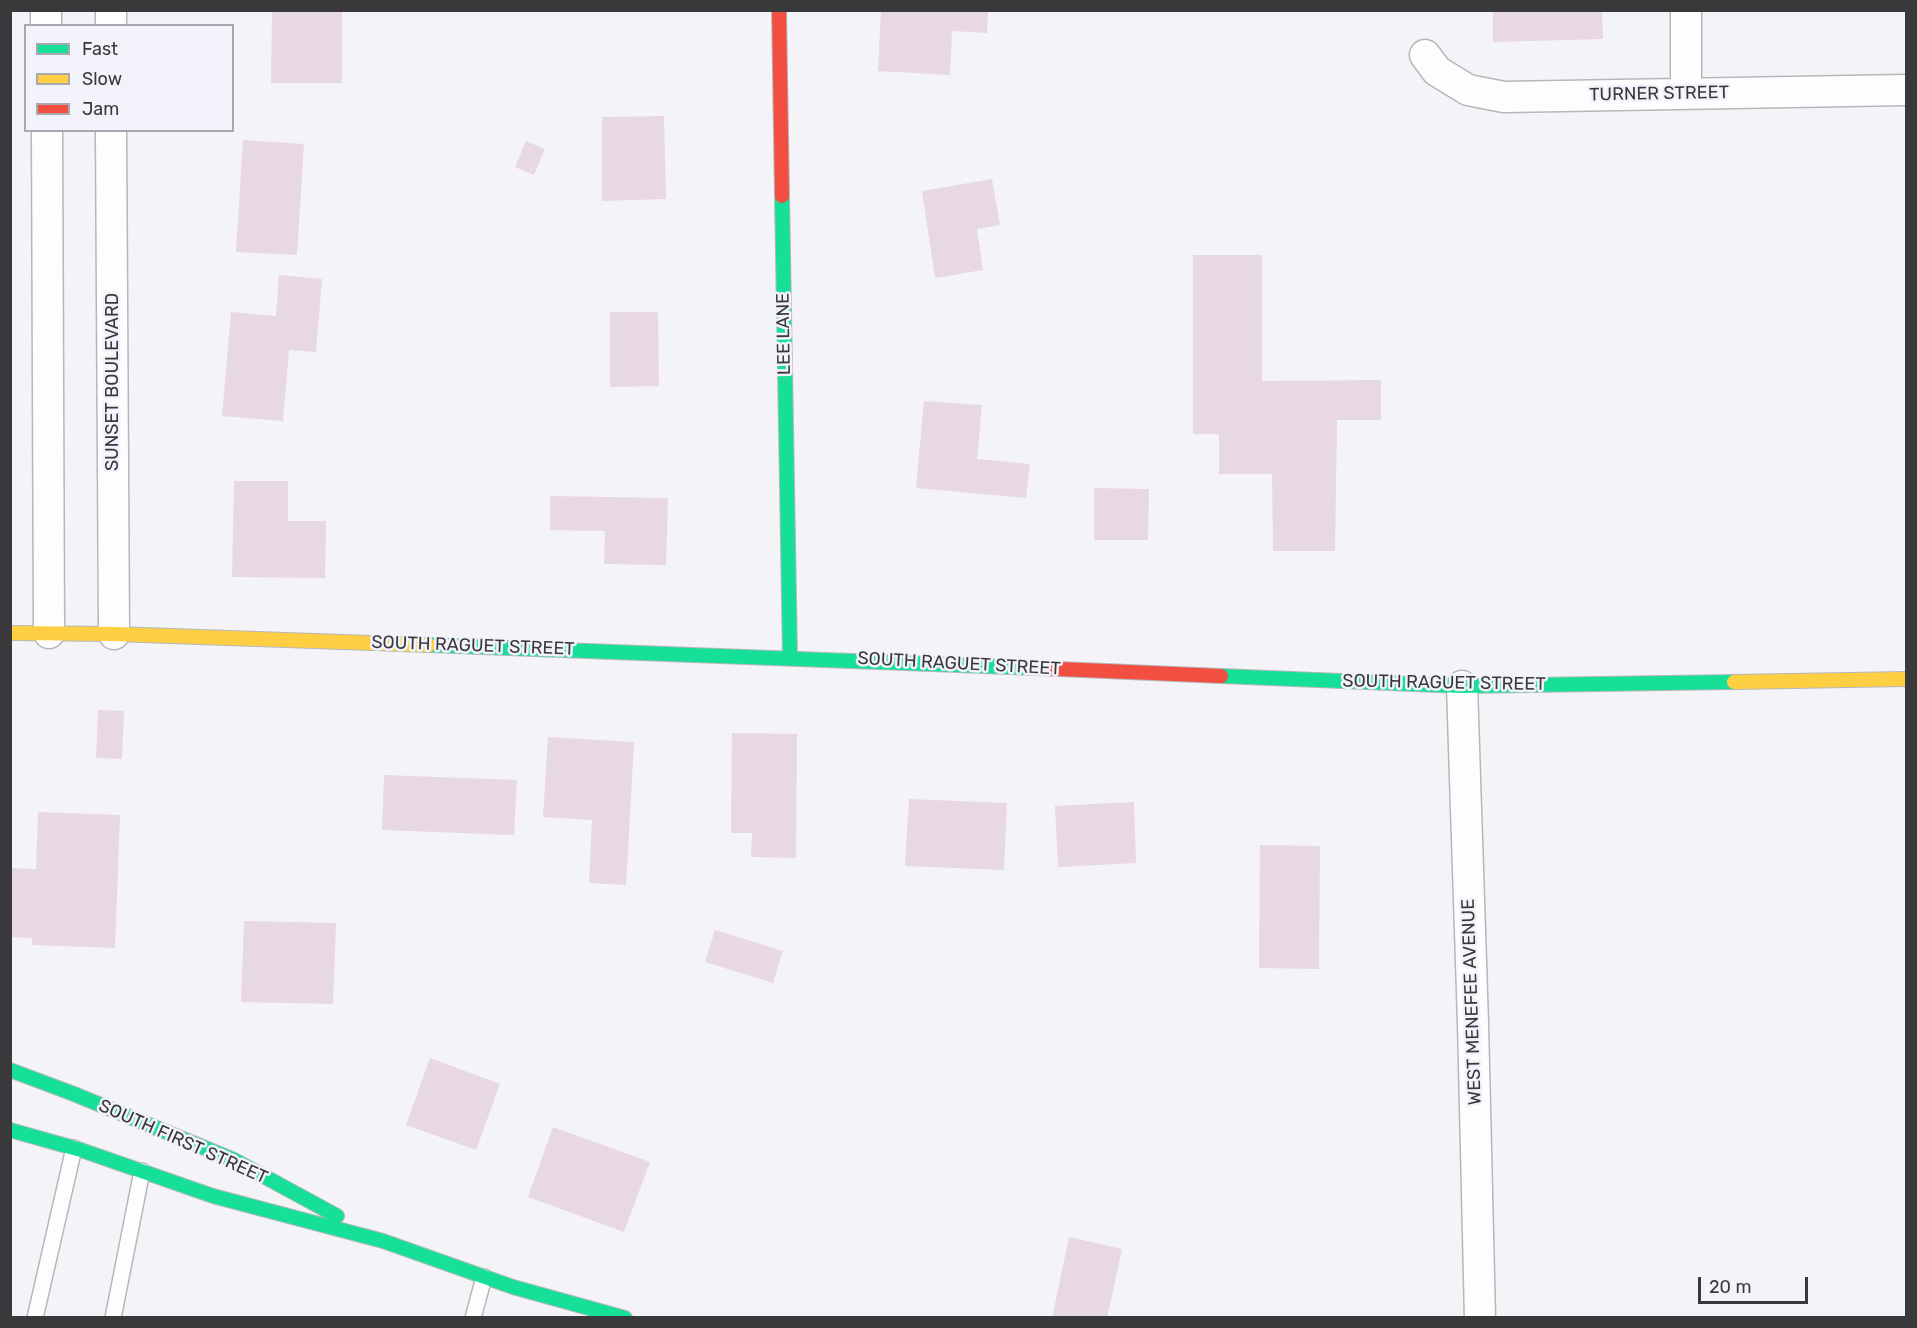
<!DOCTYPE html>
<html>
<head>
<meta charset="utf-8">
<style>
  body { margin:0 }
  #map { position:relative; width:1917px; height:1328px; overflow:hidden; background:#f4f4f8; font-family:Rubik,sans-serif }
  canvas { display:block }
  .frame { position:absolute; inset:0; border:12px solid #39393c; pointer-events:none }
  .legend { position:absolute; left:24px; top:24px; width:210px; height:108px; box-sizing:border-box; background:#f2f2fa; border:2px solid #a8a8ae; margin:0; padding:8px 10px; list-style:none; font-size:18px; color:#39393c }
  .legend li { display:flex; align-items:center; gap:12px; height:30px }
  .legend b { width:30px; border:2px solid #a8a8ae }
  .scale { position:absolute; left:1698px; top:1277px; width:110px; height:27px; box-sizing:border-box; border:3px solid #39393c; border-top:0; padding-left:8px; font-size:18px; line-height:21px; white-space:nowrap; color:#39393c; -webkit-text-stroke:4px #f2f2fa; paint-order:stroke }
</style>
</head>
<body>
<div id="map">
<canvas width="1917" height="1328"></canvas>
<div class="frame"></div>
<ul class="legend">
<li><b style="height:8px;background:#16e098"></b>Fast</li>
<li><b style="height:8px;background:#ffcf43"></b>Slow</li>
<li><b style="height:8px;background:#f24e42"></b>Jam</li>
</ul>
<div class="scale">20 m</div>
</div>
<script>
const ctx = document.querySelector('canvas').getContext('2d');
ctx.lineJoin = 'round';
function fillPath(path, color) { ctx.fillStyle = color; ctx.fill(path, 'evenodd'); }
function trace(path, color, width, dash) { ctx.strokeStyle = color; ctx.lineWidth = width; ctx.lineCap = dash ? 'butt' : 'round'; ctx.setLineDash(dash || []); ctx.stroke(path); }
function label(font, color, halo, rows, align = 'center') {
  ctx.font = font + ' Rubik,sans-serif'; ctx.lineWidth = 5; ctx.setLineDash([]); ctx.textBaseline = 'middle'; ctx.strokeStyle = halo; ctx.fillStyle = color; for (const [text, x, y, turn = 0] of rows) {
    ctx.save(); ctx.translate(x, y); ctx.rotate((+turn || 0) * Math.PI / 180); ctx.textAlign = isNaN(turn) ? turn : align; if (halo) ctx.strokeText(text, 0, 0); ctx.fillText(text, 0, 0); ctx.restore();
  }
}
fillPath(new Path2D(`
  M 272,10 L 342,10 L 342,83 L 271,83 Z
  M 881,10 L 988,10 L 987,33 L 952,31 L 950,75 L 878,71 Z
  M 1493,10 L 1602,10 L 1603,39 L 1493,42 Z
  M 664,116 L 666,199 L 602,201 L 602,117 Z
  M 243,140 L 304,144 L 297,255 L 236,252 Z
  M 526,141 L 545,149 L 534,175 L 515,167 Z
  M 992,179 L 1000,225 L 977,229 L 983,270 L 935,278 L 922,191 Z
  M 1193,255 L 1262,255 L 1262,381 L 1381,380 L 1381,420 L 1337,420 L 1335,551 L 1273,551 L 1272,474 L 1219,474 L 1219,434 L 1193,434 Z
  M 279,275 L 322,279 L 316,352 L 289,350 L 283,421 L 222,416 L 231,312 L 276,316 Z
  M 610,312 L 658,312 L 659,386 L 610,387 Z
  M 924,401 L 982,405 L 977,459 L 1030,464 L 1026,498 L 916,488 Z
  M 234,481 L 288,481 L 288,521 L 326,521 L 325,578 L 232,577 Z
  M 1094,488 L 1149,489 L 1148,540 L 1094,540 Z
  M 550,496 L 668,498 L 666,565 L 604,564 L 605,531 L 550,530 Z
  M 98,710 L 124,711 L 122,759 L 96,758 Z
  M 732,733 L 797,734 L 796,858 L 751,857 L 752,833 L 731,833 Z
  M 548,737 L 634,742 L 626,885 L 589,883 L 592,820 L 543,817 Z
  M 384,775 L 517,780 L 514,835 L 382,830 Z
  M 909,799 L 1007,803 L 1004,870 L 905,866 Z
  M 1134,802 L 1136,863 L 1058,867 L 1055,806 Z
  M 38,812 L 120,815 L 115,948 L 32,945 L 32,938 L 10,937 L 10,868 L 36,869 Z
  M 1260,845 L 1320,846 L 1319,969 L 1259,968 Z
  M 244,921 L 336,923 L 333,1004 L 241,1002 Z
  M 715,930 L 783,951 L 773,983 L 705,962 Z
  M 430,1058 L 500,1084 L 476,1150 L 406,1125 Z
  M 553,1127 L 650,1162 L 624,1232 L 528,1197 Z
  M 1069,1237 L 1122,1249 L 1107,1318 L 1052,1318 Z`), '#e7d8e2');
const lane = new Path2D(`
  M 35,1318 L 74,1148
  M 113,1318 L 142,1171
  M 473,1318 L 484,1277`);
const street = new Path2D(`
  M 46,10 L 46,26
  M 1686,10 L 1686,94
  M 111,26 L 111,10
  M 1425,55 L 1437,71 L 1468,90 L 1504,97 L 1906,90
  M 47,130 L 49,633
  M 111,130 L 114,634
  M 1462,686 L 1473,1023 L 1480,1318`);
const fast = new Path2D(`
  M 782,196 L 790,657
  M 429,645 L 1036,668
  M 1221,676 L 1462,686 L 1734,682
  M 10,1070 L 74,1094 L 234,1160 L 337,1216
  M 10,1130 L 81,1150 L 213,1196 L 383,1241 L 513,1287 L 625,1318`);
const slow = new Path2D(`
  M 10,633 L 114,634 L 429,645
  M 1734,682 L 1906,679`);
const jam = new Path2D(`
  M 779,10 L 782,196
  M 1036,668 L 1221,676`);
trace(lane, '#b6b7ba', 18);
trace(street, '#b6b7ba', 33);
trace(fast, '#b6b7ba', 16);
trace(slow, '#b6b7ba', 16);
trace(jam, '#b6b7ba', 16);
trace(lane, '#fdfdfe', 15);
trace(street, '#fdfdfe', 30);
trace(fast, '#16e098', 14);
trace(slow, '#ffcf43', 14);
trace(jam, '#f24e42', 14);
label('18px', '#39393c', '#f2f2fa', [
  ["TURNER STREET",1659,94,-1],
  ["LEE LANE",784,334,-91],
  ["SUNSET BOULEVARD",113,382,-90],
  ["SOUTH RAGUET STREET",473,646,2],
  ["SOUTH RAGUET STREET",959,664,3],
  ["SOUTH RAGUET STREET",1444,683,1],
  ["WEST MENEFEE AVENUE",1472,1002,-92],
  ["SOUTH FIRST STREET",183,1142,24]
]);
</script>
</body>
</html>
